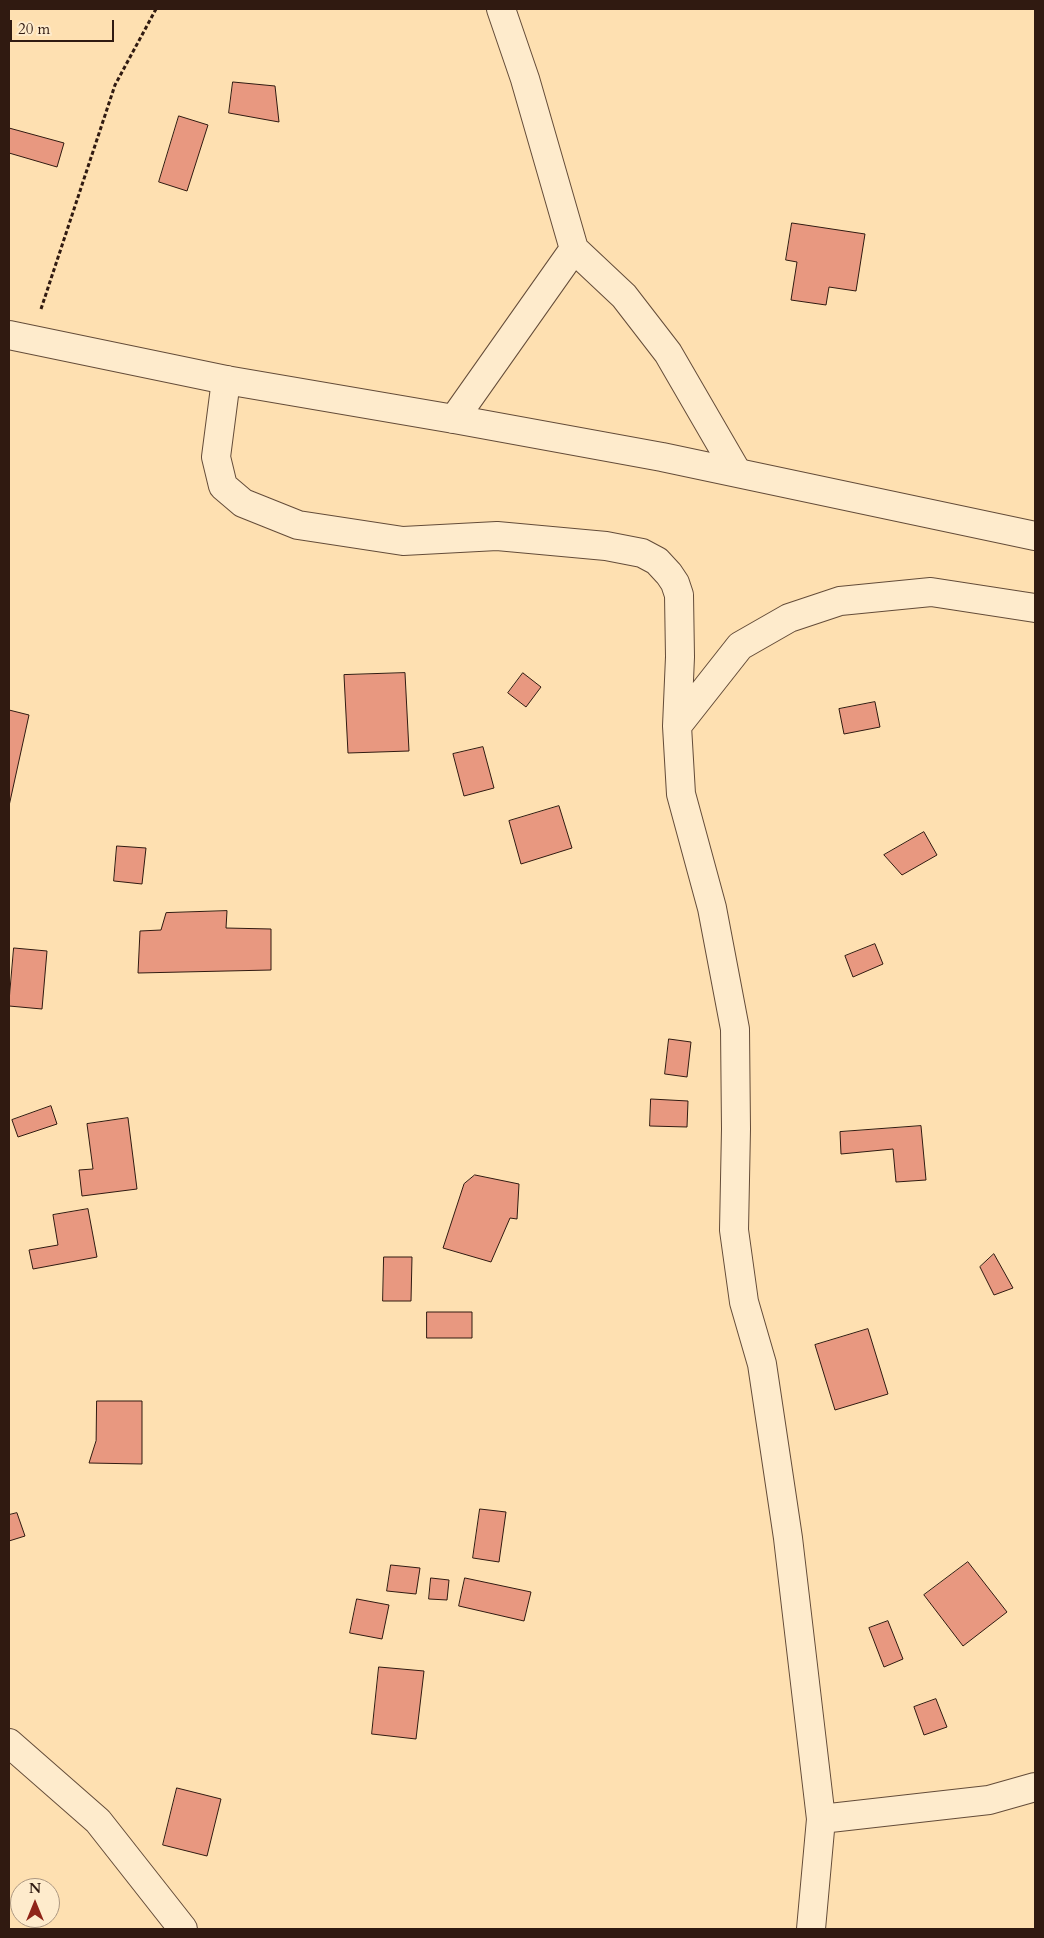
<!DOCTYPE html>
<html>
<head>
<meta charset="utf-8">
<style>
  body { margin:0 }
  #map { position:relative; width:1044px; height:1938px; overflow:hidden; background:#fee0b1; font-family:Cardo,serif }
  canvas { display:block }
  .frame { position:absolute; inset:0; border:10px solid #301a11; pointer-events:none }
  .north { position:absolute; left:10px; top:1878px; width:50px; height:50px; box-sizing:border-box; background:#feebcc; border:1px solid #ac9781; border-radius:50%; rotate:0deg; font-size:14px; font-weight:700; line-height:20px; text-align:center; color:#301a11 }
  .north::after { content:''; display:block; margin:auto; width:18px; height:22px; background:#8f2418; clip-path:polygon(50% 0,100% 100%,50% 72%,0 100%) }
  .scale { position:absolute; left:10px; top:20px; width:104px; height:22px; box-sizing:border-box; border:2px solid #301a11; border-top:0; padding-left:6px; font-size:15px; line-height:18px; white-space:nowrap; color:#301a11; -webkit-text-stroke:4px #feebcc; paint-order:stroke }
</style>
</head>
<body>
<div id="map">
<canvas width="1044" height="1938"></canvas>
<div class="frame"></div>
<div class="north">N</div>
<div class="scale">20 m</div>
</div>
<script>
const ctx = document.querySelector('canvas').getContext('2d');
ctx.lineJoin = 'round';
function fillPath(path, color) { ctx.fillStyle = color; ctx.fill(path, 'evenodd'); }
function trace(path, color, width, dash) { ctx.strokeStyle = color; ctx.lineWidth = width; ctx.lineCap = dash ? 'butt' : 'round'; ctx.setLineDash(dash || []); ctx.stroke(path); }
const building = new Path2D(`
  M 233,82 L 275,86 L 279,122 L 229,113 Z
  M 179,116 L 208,125 L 187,191 L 159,182 Z
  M 9,128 L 64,143 L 57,167 L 9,153 Z
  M 792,223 L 865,234 L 856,291 L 829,287 L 826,305 L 791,300 L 797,262 L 786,260 Z
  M 405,673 L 409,751 L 348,753 L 344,675 Z
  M 523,673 L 541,687 L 526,707 L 508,693 Z
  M 875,702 L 880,727 L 844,734 L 839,709 Z
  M 9,710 L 29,715 L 9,806 Z
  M 483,747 L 494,788 L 464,796 L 453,754 Z
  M 559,806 L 572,848 L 521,864 L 509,821 Z
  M 924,832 L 937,855 L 902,875 L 884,855 Z
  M 117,846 L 146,848 L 142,884 L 114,881 Z
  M 227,911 L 226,928 L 271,929 L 271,970 L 138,973 L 140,931 L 161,930 L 166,913 Z
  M 875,944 L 883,964 L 853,977 L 845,956 Z
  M 14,948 L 47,951 L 42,1009 L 9,1006 Z
  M 669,1039 L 691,1042 L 687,1077 L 665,1074 Z
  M 651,1099 L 688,1101 L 687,1127 L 650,1126 Z
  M 51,1106 L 57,1124 L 18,1137 L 12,1120 Z
  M 128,1118 L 137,1189 L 82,1196 L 79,1170 L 93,1169 L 87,1124 Z
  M 921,1126 L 926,1180 L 896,1182 L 893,1149 L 841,1154 L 840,1132 Z
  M 475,1175 L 519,1184 L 517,1219 L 510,1218 L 491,1262 L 443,1248 L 464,1184 Z
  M 88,1209 L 97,1257 L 33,1269 L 29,1250 L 58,1245 L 53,1215 Z
  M 994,1254 L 1013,1288 L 994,1295 L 980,1267 Z
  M 384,1257 L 412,1257 L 411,1301 L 383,1301 Z
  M 427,1312 L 472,1312 L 472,1338 L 427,1338 Z
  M 868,1329 L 888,1394 L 835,1410 L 815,1345 Z
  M 97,1401 L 142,1401 L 142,1464 L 89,1463 L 96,1441 Z
  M 480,1509 L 506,1512 L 499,1562 L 473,1558 Z
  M 17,1513 L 25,1536 L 9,1541 L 9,1515 Z
  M 968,1562 L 1007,1612 L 963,1646 L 924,1595 Z
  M 391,1565 L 420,1568 L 416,1594 L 387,1591 Z
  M 431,1578 L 449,1580 L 447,1600 L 429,1599 Z
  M 465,1578 L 531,1592 L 524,1621 L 459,1606 Z
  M 357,1599 L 389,1605 L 382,1639 L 350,1633 Z
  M 888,1621 L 903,1659 L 884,1667 L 869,1628 Z
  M 379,1667 L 424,1671 L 416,1739 L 372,1734 Z
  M 936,1699 L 947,1727 L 924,1735 L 914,1707 Z
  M 177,1788 L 221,1799 L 207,1856 L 163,1845 Z`);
fillPath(building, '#e89880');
trace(building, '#301a11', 1);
const minor = new Path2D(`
  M 501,9 L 525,79 L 574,249 L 624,296 L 668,353 L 737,472
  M 226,380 L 216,457 L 223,486 L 243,503 L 298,525 L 403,541 L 497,536 L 606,546 L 642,553 L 657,561 L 669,574 L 675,583 L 679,595 L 680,657 L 677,726 L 681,794 L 712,908 L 735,1029 L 736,1129 L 734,1230 L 744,1302 L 762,1364 L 788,1538 L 821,1819 L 811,1929
  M 454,419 L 574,249
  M 677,726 L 740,646 L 789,618 L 840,601 L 931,592 L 1035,608
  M 9,1743 L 98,1821 L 183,1929
  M 821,1819 L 989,1800 L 1035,1787`);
const tertiary = new Path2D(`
  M 9,335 L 226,380 L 454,419 L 662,457 L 1035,536`);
trace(minor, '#644c39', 30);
trace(tertiary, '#644c39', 30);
trace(new Path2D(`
  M 41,309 L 115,85 L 156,9`), '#301a11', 3, [4, 2.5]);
trace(minor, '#feebcc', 28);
trace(tertiary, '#feebcc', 28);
</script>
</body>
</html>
